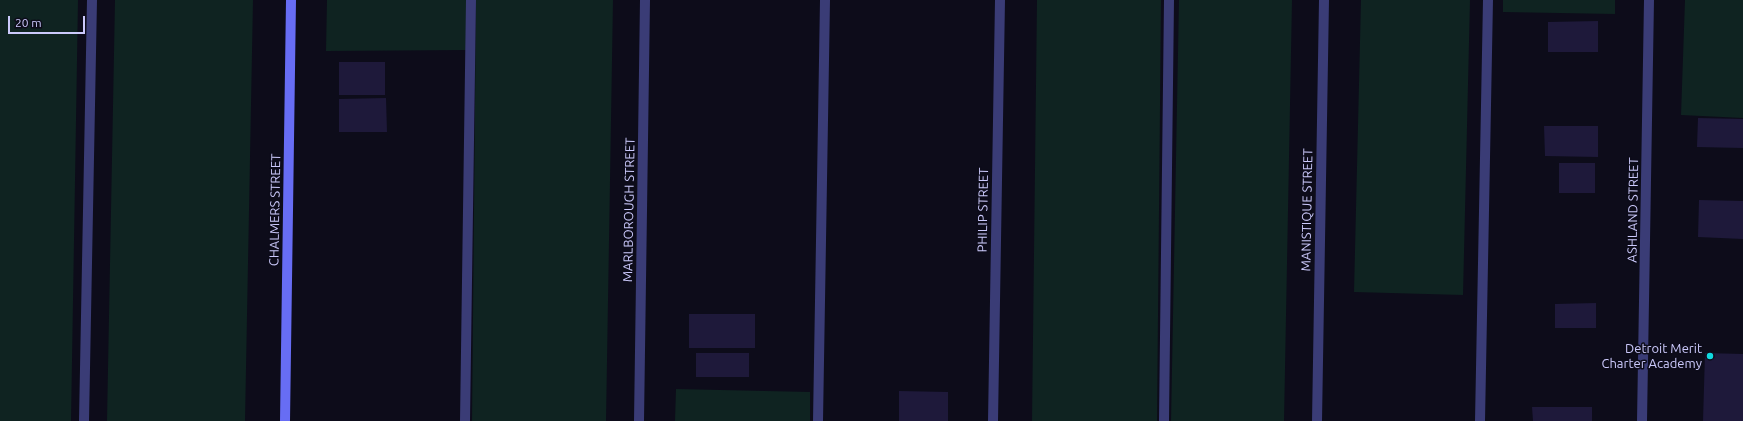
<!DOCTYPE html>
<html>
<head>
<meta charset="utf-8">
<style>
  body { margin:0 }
  #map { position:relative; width:1743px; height:421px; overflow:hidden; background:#0d0c1a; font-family:Ubuntu,sans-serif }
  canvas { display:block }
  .scale { position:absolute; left:8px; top:16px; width:77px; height:18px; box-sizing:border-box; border:2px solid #cbc9fb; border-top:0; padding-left:5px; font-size:12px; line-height:14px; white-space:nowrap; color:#cbc9fb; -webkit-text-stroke:3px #0d0c1a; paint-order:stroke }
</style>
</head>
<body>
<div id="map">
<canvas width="1743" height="421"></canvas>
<div class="scale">20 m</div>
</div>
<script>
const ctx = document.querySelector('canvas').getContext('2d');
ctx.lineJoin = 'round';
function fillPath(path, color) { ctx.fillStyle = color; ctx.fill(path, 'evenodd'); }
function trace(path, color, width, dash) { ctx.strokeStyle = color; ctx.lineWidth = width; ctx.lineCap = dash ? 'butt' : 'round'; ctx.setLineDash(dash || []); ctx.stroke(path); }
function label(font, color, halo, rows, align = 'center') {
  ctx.font = font + ' Ubuntu,sans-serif'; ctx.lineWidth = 3; ctx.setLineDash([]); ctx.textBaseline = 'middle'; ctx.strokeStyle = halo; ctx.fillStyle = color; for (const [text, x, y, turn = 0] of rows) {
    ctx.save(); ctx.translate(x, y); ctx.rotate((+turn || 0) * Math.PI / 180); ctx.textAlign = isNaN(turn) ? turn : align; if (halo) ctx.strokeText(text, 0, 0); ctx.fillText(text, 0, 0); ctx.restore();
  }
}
fillPath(new Path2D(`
  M 0,0 L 78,0 L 71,421 L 0,421 Z
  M 115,0 L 253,0 L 245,421 L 107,421 Z
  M 327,0 L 468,0 L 467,50 L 326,51 Z
  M 476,0 L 613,0 L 606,421 L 472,421 Z
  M 1037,0 L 1161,0 L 1157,421 L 1032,421 Z
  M 1179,0 L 1292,0 L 1284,421 L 1171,421 Z
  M 1361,0 L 1470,0 L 1463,295 L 1354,292 Z
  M 1503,0 L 1615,0 L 1615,14 L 1503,12 Z
  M 1685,0 L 1743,0 L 1743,118 L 1681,115 Z
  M 676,389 L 810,392 L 810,421 L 675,421 Z`), '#0f2321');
fillPath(new Path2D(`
  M 1598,21 L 1598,52 L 1548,52 L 1548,22 Z
  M 339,62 L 385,62 L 385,95 L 339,95 Z
  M 386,98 L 387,132 L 339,132 L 339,99 Z
  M 1698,118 L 1743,119 L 1743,148 L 1697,147 Z
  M 1544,126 L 1598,126 L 1598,157 L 1545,156 Z
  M 1559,163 L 1595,163 L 1595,193 L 1559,193 Z
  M 1699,200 L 1743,201 L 1743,239 L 1698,237 Z
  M 1596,303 L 1596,328 L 1555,328 L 1555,304 Z
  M 689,314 L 755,314 L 755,348 L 689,348 Z
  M 696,353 L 749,353 L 749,377 L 696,377 Z
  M 1705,353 L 1743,354 L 1743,421 L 1703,421 Z
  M 899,391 L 948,392 L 948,421 L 899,421 Z
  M 1532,407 L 1592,407 L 1592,421 L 1533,421 Z`), '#1e193a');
trace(new Path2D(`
  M 84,421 L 92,0
  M 465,421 L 471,0
  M 818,421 L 825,0
  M 1164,421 L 1169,0
  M 1480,421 L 1488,0`), '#3a3c76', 10);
trace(new Path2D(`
  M 639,421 L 645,0
  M 993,421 L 1000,0
  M 1317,421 L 1324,0
  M 1642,421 L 1649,0`), '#3a3c76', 10);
trace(new Path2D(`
  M 285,421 L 291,0`), '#676df4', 10);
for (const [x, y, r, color] of [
  [1710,356,4,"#10d9e0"]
]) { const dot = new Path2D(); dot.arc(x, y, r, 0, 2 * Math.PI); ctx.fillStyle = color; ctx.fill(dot); trace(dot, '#0d0c1a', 1.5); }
label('13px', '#cbc9fb', '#0d0c1a', [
  ["CHALMERS STREET",275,210,-89],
  ["MARLBOROUGH STREET",629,210,-89],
  ["PHILIP STREET",983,210,-89],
  ["MANISTIQUE STREET",1307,210,-89],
  ["ASHLAND STREET",1633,210,-89]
]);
label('13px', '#cbc9fb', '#0d0c1a', [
  ["Detroit Merit",1702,349],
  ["Charter Academy",1702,364]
], 'right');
</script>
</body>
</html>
